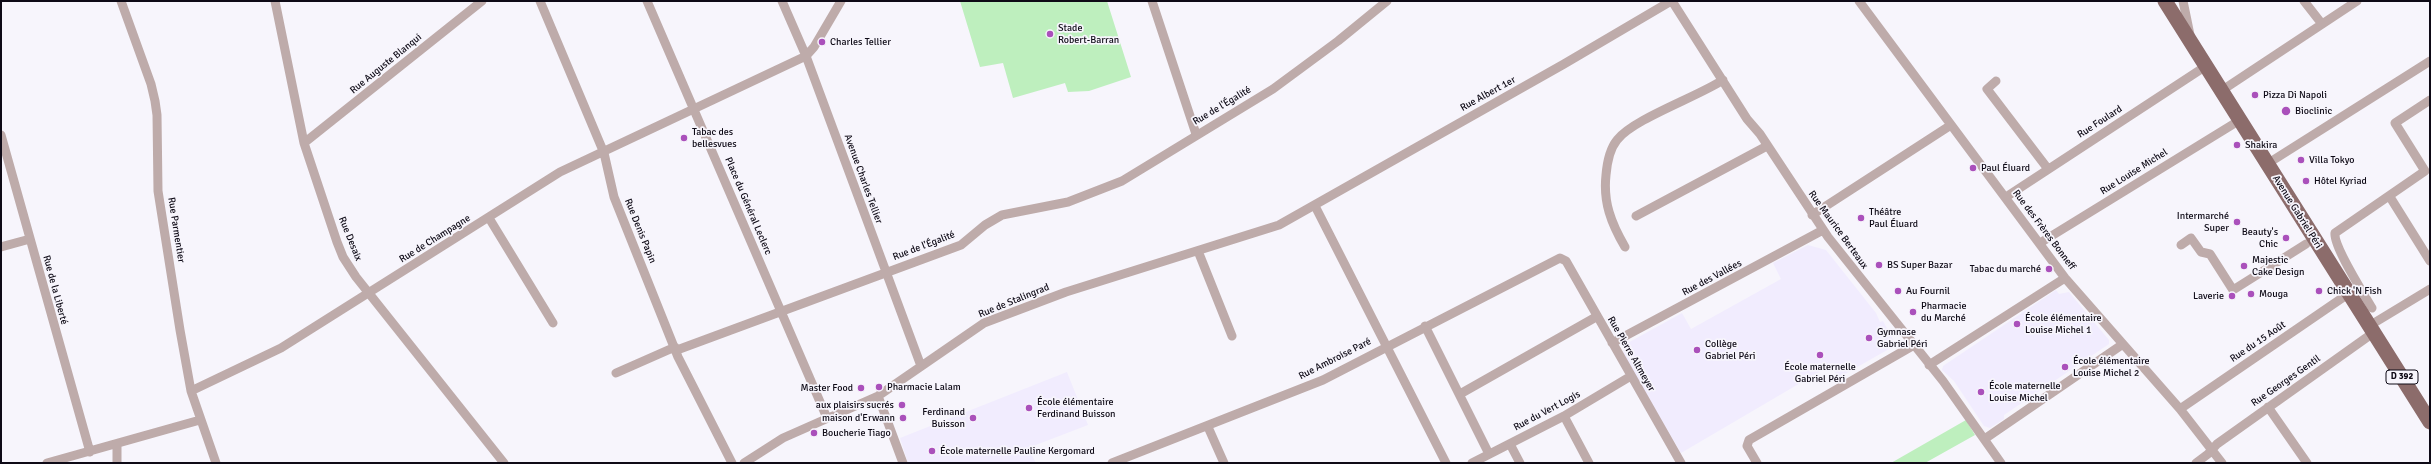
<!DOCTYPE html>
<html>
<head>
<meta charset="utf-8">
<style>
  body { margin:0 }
  #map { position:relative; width:2431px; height:464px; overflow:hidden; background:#f7f5fc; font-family:Signika,sans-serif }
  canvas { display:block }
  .frame { position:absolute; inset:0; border:2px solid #0e0a16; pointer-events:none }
</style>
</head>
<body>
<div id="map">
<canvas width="2431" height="464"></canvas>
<div class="frame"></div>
</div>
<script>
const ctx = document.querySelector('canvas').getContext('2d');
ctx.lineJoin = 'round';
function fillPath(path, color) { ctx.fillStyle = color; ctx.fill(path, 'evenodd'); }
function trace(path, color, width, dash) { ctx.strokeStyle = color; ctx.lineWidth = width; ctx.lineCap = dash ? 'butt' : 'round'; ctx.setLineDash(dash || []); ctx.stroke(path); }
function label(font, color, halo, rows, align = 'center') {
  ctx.font = font + ' Signika,sans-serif'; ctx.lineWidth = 3.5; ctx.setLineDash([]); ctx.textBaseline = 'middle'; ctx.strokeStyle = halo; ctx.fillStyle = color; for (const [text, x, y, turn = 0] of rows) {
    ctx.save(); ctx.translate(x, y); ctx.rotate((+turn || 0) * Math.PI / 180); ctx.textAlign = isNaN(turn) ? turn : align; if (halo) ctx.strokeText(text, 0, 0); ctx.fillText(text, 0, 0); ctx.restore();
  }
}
fillPath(new Path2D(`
  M 1808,245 L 1826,250 L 1876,313 L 1880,322 L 1883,321 L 1896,345 L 1838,378 L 1831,365 L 1681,453 L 1623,355 L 1624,345 L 1682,313 L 1691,329 L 1781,279 L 1773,263 Z
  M 2056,290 L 2059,294 L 2069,292 L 2109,340 L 2109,344 L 2004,415 L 2004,419 L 1990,428 L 1984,426 L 1954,381 L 1942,370 L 1943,366 Z
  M 1067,372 L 1088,425 L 1028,448 L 1036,463 L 908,463 L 900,438 Z`), '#f1ecfe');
fillPath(new Path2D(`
  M 960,1 L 1107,1 L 1131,77 L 1089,91 L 1068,92 L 1065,83 L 1013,98 L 1003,63 L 980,67 Z
  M 1966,420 L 1975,435 L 1925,463 L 1891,463 Z`), '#beefbe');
trace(new Path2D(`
  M 121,1 L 151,84 L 155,101 L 157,115 L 158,191 L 180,330 L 191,391 L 216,463
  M 275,1 L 304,143 L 337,242 L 343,257 L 356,277 L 504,463
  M 540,1 L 604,153 L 614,197 L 678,357 L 732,463
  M 647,1 L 827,418
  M 782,1 L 806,56 L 921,366
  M 1152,1 L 1196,134
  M 1672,1 L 1747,119 L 1760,134 L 1828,237 L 1943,381 L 2001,463
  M 1859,1 L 2065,278 L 2180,409 L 2222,463
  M 2183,1 L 2190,35
  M 2304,1 L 2322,24
  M 1996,81 L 1987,89 L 2048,169
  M 2221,91 L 2357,1
  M 1,135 L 90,452
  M 304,143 L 482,1
  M 2267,164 L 2430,61
  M 2006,197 L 2206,66
  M 2390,197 L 2430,261
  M 1315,206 L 1446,463
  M 1812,215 L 1951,125
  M 1636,216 L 1767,146
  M 489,218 L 553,323
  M 2040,243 L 2240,120
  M 2181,245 L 2191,238 L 2201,252 L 2210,254 L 2233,290 L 2306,244
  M 1,247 L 30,239
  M 1625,247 C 1611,223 1603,202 1606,175 C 1607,163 1609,150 1617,140 C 1633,119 1697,97 1723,80
  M 1198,251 L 1232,336
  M 2372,308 C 2364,294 2333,246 2335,233 L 2425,171 L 2395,123 L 2430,100
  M 1425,326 L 1489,454
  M 2369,326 L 2430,289
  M 1612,343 L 1823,230
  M 677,350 L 961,245 L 985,225 L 1002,215 L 1068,202 L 1122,181 L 1273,89 L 1338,41 L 1387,1
  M 1929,365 L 2065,278
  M 616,373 L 675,347
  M 191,391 L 281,348 L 560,172 L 806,56 L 814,47 L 841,1
  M 1460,394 L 1596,317
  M 878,396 L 903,463
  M 2268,407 L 2307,463
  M 2180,409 L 2348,294
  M 1564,416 L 1589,463
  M 1208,427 L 1224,463
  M 1986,438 L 2123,344
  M 1510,444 L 1520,463
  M 47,463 L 200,420
  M 117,463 L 117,444
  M 744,463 L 783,438 L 878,396 L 984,323 L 1066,292 L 1279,225 L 1564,64 L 1671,1
  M 1112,463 L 1323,380 L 1560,258 L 1566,261 L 1681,463
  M 1472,463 L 1564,416 L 1631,376
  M 1757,463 L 1747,446 L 1749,440 L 1914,345
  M 2196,463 L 2208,454 L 2217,444 L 2373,333`), '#beabaa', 9);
trace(new Path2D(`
  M 2165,1 L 2430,422`), '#8c6c6b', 15);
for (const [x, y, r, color] of [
  [1050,34,4,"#aa50bb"],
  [822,42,4,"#aa50bb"],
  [2255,95,4,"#aa50bb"],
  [2286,111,5,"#aa50bb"],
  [684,138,4,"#aa50bb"],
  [2237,145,4,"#aa50bb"],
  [2301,160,4,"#aa50bb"],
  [1973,168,4,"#aa50bb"],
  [2306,181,4,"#aa50bb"],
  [1861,218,4,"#aa50bb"],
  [2237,222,4,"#aa50bb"],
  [2286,238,4,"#aa50bb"],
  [1879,265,4,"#aa50bb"],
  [2244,266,4,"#aa50bb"],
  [2049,269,4,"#aa50bb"],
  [1898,291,4,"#aa50bb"],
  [2319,291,4,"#aa50bb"],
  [2251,294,4,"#aa50bb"],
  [2232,296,4,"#aa50bb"],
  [1913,312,4,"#aa50bb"],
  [2017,324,4,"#aa50bb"],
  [1869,338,4,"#aa50bb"],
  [1697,350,4,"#aa50bb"],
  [1820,355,4,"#aa50bb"],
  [2065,367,4,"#aa50bb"],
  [879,387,4,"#aa50bb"],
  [861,388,4,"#aa50bb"],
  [1981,392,4,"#aa50bb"],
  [902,405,4,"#aa50bb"],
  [1029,408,4,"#aa50bb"],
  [903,418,4,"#aa50bb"],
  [973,418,4,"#aa50bb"],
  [814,433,4,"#aa50bb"],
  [932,451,4,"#aa50bb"]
]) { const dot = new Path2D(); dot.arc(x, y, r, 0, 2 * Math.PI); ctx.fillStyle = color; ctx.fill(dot); trace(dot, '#f7f5fc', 1.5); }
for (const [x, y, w] of [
  [2402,377,32]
]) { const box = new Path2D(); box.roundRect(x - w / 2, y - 7, w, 14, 3); ctx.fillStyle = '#f7f5fc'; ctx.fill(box); trace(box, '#0e0a16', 1); }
label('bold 9px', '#0e0a16', null, [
  ["D 392",2402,377]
]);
label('10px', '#0e0a16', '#f7f5fc', [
  ["Stade",1058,28],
  ["Robert-Barran",1058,40],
  ["Charles Tellier",830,42],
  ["Pizza Di Napoli",2263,95],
  ["Bioclinic",2295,111],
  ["Tabac des",692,132],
  ["bellesvues",692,144],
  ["Shakira",2245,145],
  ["Villa Tokyo",2309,160],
  ["Paul Éluard",1981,168],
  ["Hôtel Kyriad",2314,181],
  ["Théâtre",1869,212],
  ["Paul Éluard",1869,224],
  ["Intermarché",2229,216,"right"],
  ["Super",2229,228,"right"],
  ["Beauty's",2278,232,"right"],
  ["Chic",2278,244,"right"],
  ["Majestic",2252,260],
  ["Cake Design",2252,272],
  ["BS Super Bazar",1887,265],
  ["Tabac du marché",2041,269,"right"],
  ["Au Fournil",1906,291],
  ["Chick 'N Fish",2327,291],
  ["Mouga",2259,294],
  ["Laverie",2224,296,"right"],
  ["Pharmacie",1921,306],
  ["du Marché",1921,318],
  ["École élémentaire",2025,318],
  ["Louise Michel 1",2025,330],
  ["Gymnase",1877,332],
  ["Gabriel Péri",1877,344],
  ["Collège",1705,344],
  ["Gabriel Péri",1705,356],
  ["École élémentaire",2073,361],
  ["Louise Michel 2",2073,373],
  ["École maternelle",1820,367,"center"],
  ["Gabriel Péri",1820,379,"center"],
  ["École maternelle",1989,386],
  ["Louise Michel",1989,398],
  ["Pharmacie Lalam",887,387],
  ["Master Food",853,388,"right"],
  ["École élémentaire",1037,402],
  ["Ferdinand Buisson",1037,414],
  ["aux plaisirs sucrés",894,405,"right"],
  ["Ferdinand",965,412,"right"],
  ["Buisson",965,424,"right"],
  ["maison d'Erwann",895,418,"right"],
  ["Boucherie Tiago",822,433],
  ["École maternelle Pauline Kergomard",940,451]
], 'left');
label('10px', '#0e0a16', '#f7f5fc', [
  ["Rue Auguste Blanqui",386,64,-39],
  ["Rue Albert 1er",1488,94,-29],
  ["Rue de l'Égalité",1222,106,-31],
  ["Rue Foulard",2100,122,-33],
  ["Rue Louise Michel",2134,172,-32],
  ["Avenue Charles Tellier",863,179,70],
  ["Place du Général Leclerc",748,206,67],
  ["Avenue Gabriel Péri",2297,212,58],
  ["Rue Parmentier",176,230,81],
  ["Rue Maurice Berteaux",1838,230,54],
  ["Rue des Frères Bonneff",2044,230,53],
  ["Rue Denis Papin",640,231,68],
  ["Rue Desaix",350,239,68],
  ["Rue de Champagne",435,239,-32],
  ["Rue de l'Égalité",924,246,-21],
  ["Rue des Vallées",1712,278,-28],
  ["Rue de la Liberté",55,290,75],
  ["Rue de Stalingrad",1014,301,-22],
  ["Rue du 15 Août",2258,342,-34],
  ["Rue Pierre Altmeyer",1631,354,60],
  ["Rue Ambroise Paré",1335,359,-27],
  ["Rue Georges Gentil",2286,381,-35],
  ["Rue du Vert Logis",1547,411,-28]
]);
</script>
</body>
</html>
